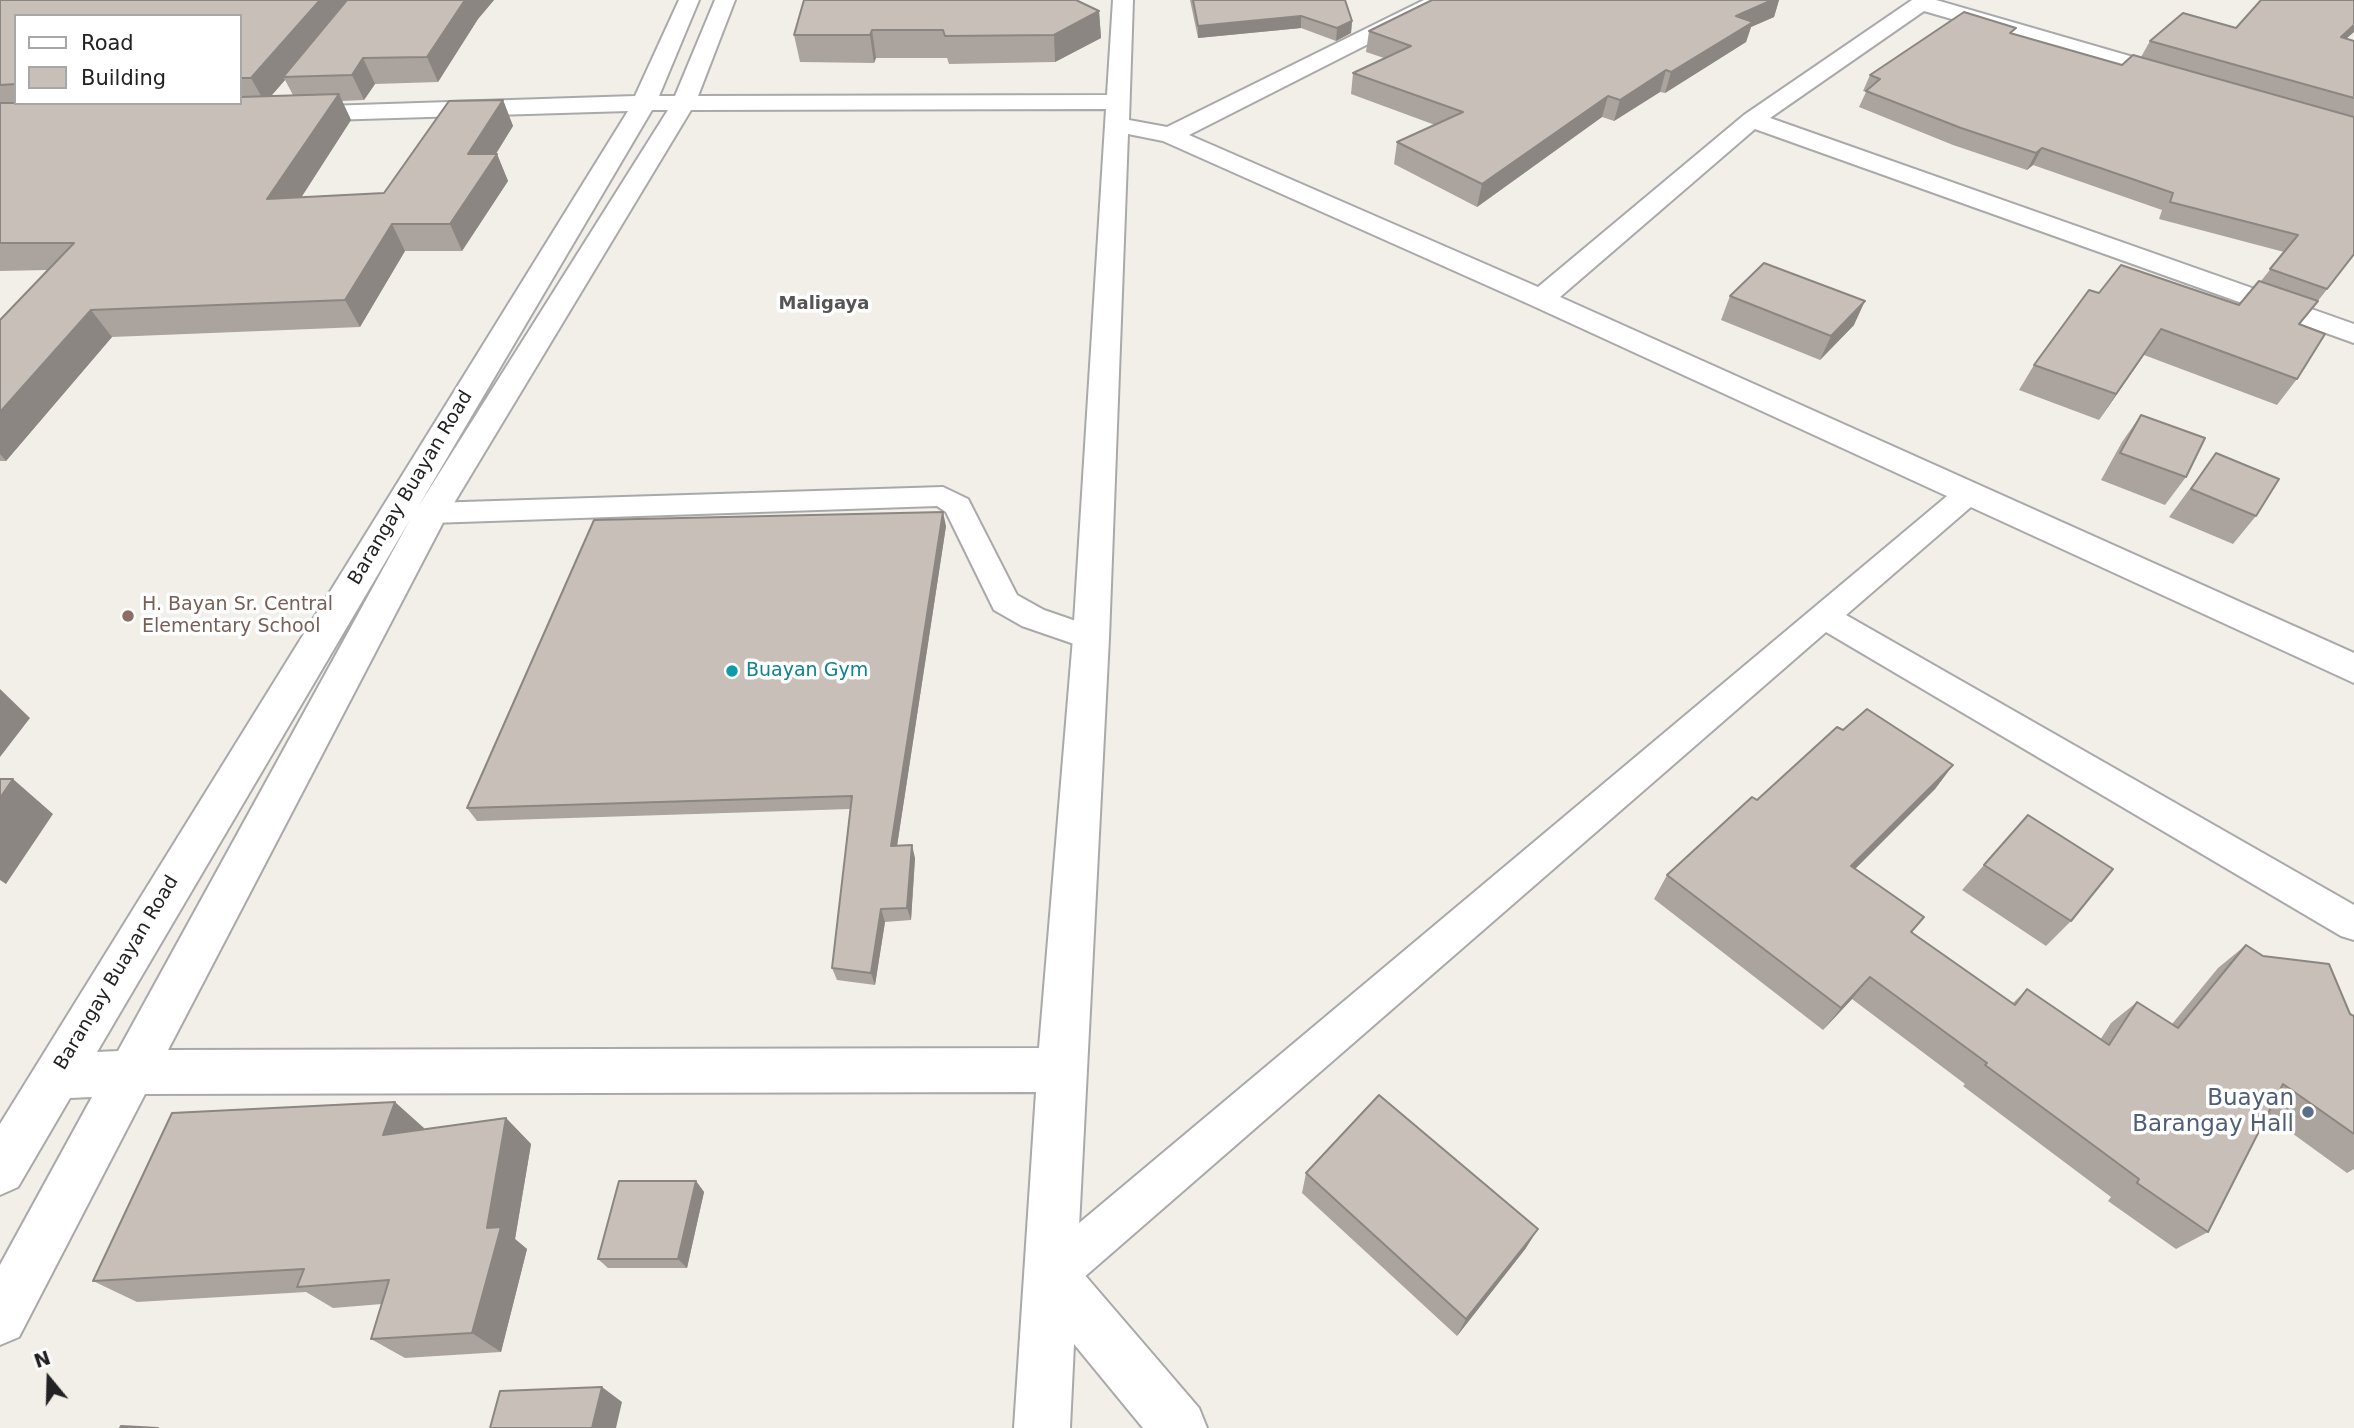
<!DOCTYPE html>
<html>
<head>
<meta charset="utf-8">
<style>
  body { margin:0 }
  #map { position:relative; width:2354px; height:1428px; overflow:hidden; background:#f2efe9; font-family:"DejaVu Sans",sans-serif }
  canvas { display:block }
  .legend { position:absolute; left:14px; top:14px; width:228px; height:91px; box-sizing:border-box; background:#fff; border:2px solid #a7a7a7; margin:0; padding:9px 12px; list-style:none; font-size:21px; color:#222 }
  .legend li { display:flex; align-items:center; gap:14px; height:35px }
  .legend b { width:35px; border:2px solid #a7a7a7 }
  .north { position:absolute; left:14px; top:1344px; width:70px; height:70px; -webkit-text-stroke:5px #fff; paint-order:stroke; rotate:341deg; font-size:19px; font-weight:700; line-height:28px; text-align:center; color:#222 }
  .north::after { content:''; display:block; margin:auto; width:24px; height:32px; background:#222; clip-path:polygon(50% 0,100% 100%,50% 72%,0 100%) }
</style>
</head>
<body>
<div id="map">
<canvas width="2354" height="1428"></canvas>
<ul class="legend">
<li><b style="height:9px;background:#fff"></b>Road</li>
<li><b style="height:19px;background:#c7bfb8"></b>Building</li>
</ul>
<div class="north">N</div>
</div>
<script>
const ctx = document.querySelector('canvas').getContext('2d');
ctx.lineJoin = 'round';
function trace(path, color, width, dash) { ctx.strokeStyle = color; ctx.lineWidth = width; ctx.lineCap = dash ? 'butt' : 'round'; ctx.setLineDash(dash || []); ctx.stroke(path); }
function fillPath(path, color) { ctx.fillStyle = color; ctx.fill(path, 'evenodd'); }
function label(font, color, halo, rows, align = 'center') {
  ctx.font = font + ' "DejaVu Sans",sans-serif'; ctx.lineWidth = 7; ctx.setLineDash([]); ctx.textBaseline = 'middle'; ctx.strokeStyle = halo; ctx.fillStyle = color; for (const [text, x, y, turn = 0] of rows) {
    ctx.save(); ctx.translate(x, y); ctx.rotate((+turn || 0) * Math.PI / 180); ctx.textAlign = isNaN(turn) ? turn : align; if (halo) ctx.strokeText(text, 0, 0); ctx.fillText(text, 0, 0); ctx.restore();
  }
}
const service = new Path2D(`
  M 1969,484 L 1979,486 L 1983,493 L 1979,500 L 1846,615 L 2354,905 L 2354,940 L 2341,936 L 1826,632 L 1067,1292 L 1051,1299 L 1035,1292 L 1028,1276 L 1035,1260 L 1959,486 Z
  M 943,487 L 968,499 L 1017,595 L 1044,610 L 1102,630 L 1107,638 L 1102,646 L 1091,650 L 1080,646 L 1022,626 L 994,610 L 946,512 L 937,506 L 431,523 L 421,520 L 417,513 L 421,506 L 431,503 Z`);
const minor = new Path2D(`
  M 679,0 L 699,0 L 659,96 L 675,96 L 715,0 L 735,0 L 698,96 L 1107,95 L 1113,0 L 1133,0 L 1129,120 L 1167,127 L 1424,0 L 1450,0 L 1447,4 L 1189,135 L 1538,287 L 1744,115 L 1912,0 L 1936,0 L 2185,72 L 2188,77 L 2177,84 L 1924,11 L 1770,118 L 2354,324 L 2354,343 L 1755,129 L 1560,297 L 2354,653 L 2354,683 L 1531,305 L 1163,141 L 1128,134 L 1109,638 L 1077,1266 L 1199,1408 L 1207,1428 L 1143,1428 L 1074,1344 L 1070,1428 L 1014,1428 L 1036,1092 L 145,1094 L 19,1337 L 0,1345 L 0,1265 L 92,1097 L 70,1098 L 18,1187 L 0,1195 L 0,1124 L 628,111 L 295,121 L 287,119 L 283,114 L 287,109 L 295,107 L 635,96 ZM 1106,109 L 1073,638 L 1039,1048 L 168,1050 L 448,513 L 691,110 ZM 652,110 L 668,110 L 418,507 ZM 411,518 L 118,1051 L 97,1052 Z`);
trace(service, '#a9a9a9', 4);
trace(minor, '#a9a9a9', 4);
fillPath(service, '#fff');
fillPath(minor, '#fff');
fillPath(new Path2D(`
  M 0,0 L 494,0 L 478,19 L 438,82 L 375,84 L 364,100 L 342,101 L 351,120 L 301,197 L 384,193 L 503,100 L 513,126 L 496,154 L 497,154 L 508,181 L 462,251 L 405,251 L 360,327 L 112,337 L 6,461 L 0,461 L 0,320 L 47,270 L 0,271 ZM 16,16 L 240,16 L 240,103 L 16,103 ZM 285,80 L 293,95 L 271,96 Z
  M 1190,0 L 1345,0 L 1352,21 L 1351,33 L 1336,41 L 1301,28 L 1198,38 Z
  M 1432,0 L 1779,0 L 1774,17 L 1751,27 L 1746,42 L 1665,93 L 1660,92 L 1614,121 L 1602,117 L 1477,207 L 1394,164 L 1397,142 L 1435,125 L 1351,94 L 1353,73 L 1384,58 L 1366,52 L 1369,31 Z
  M 1099,11 L 1101,38 L 1055,62 L 949,64 L 947,58 L 876,58 L 874,63 L 800,62 L 794,35 Z
  M 2236,28 L 2347,39 L 2354,41 L 2354,255 L 2299,325 L 2297,379 L 2277,405 L 2144,355 L 2099,420 L 2019,390 L 2034,365 L 2099,293 L 2239,305 L 2261,281 L 2284,252 L 2159,219 L 2162,210 L 2033,165 L 2027,170 L 1953,145 L 1859,107 L 1866,92 L 1863,91 L 1870,75 L 2014,34 L 2122,65 L 2205,75 L 2141,57 L 2150,41 Z
  M 1730,296 L 1854,325 L 1820,360 L 1721,320 Z
  M 2141,415 L 2186,477 L 2165,505 L 2101,480 L 2122,442 Z
  M 2216,453 L 2256,516 L 2233,544 L 2169,517 Z
  M 946,526 L 897,846 L 915,858 L 911,920 L 885,922 L 875,985 L 837,980 L 832,968 L 850,809 L 477,821 L 467,808 Z
  M 1843,730 L 1953,765 L 1935,789 L 1855,869 L 1911,932 L 2012,1004 L 2027,989 L 2100,1040 L 2111,1023 L 2137,1002 L 2172,1024 L 2218,968 L 2246,945 L 2354,1016 L 2354,1169 L 2347,1173 L 2267,1115 L 2208,1232 L 2176,1249 L 2108,1201 L 2111,1197 L 1963,1086 L 1965,1084 L 1852,999 L 1823,1030 L 1654,899 L 1667,875 Z
  M 1984,865 L 2071,921 L 2046,946 L 1962,890 Z
  M 506,1118 L 531,1144 L 515,1239 L 527,1249 L 501,1352 L 405,1358 L 371,1339 L 382,1304 L 333,1308 L 306,1292 L 137,1302 L 93,1281 L 424,1128 L 423,1130 Z
  M 1306,1173 L 1526,1248 L 1457,1336 L 1302,1193 Z
  M 696,1181 L 704,1192 L 687,1268 L 608,1268 L 598,1259 Z`), '#aba49e');
fillPath(new Path2D(`
  M 320,0 L 353,0 L 283,77 L 285,80 L 265,103 L 251,78 Z
  M 465,0 L 494,0 L 478,19 L 438,82 L 427,57 Z
  M 1772,0 L 1779,0 L 1774,17 L 1751,27 L 1746,42 L 1665,93 L 1671,72 L 1736,16 Z
  M 1099,11 L 1101,38 L 1055,62 L 1054,35 Z
  M 1301,16 L 1301,28 L 1198,38 L 1198,26 Z
  M 1352,21 L 1351,33 L 1336,41 L 1337,28 Z
  M 2354,25 L 2354,32 L 2330,53 L 2341,37 Z
  M 872,30 L 876,58 L 874,63 L 870,35 Z
  M 363,58 L 375,84 L 364,100 L 352,75 Z
  M 1666,70 L 1660,92 L 1614,121 L 1620,100 Z
  M 339,94 L 351,120 L 283,226 L 267,199 Z
  M 1608,96 L 1602,117 L 1477,207 L 1482,184 Z
  M 503,100 L 513,126 L 480,179 L 497,154 L 508,181 L 462,251 L 450,224 L 468,154 Z
  M 2042,148 L 2033,165 L 2027,170 L 2036,153 Z
  M 392,224 L 405,251 L 360,327 L 345,300 Z
  M 1865,301 L 1854,325 L 1820,360 L 1831,336 Z
  M 91,310 L 112,337 L 6,461 L 0,454 L 0,412 Z
  M 2161,329 L 2144,355 L 2099,420 L 2116,394 Z
  M 943,512 L 946,526 L 895,859 L 891,846 Z
  M 0,689 L 30,718 L 0,757 Z
  M 1953,765 L 1935,789 L 1834,890 L 1851,866 Z
  M 13,779 L 53,814 L 6,884 L 0,880 L 0,798 Z
  M 912,845 L 915,858 L 911,920 L 907,908 Z
  M 881,909 L 885,922 L 875,985 L 871,973 Z
  M 1870,977 L 1852,999 L 1823,1030 L 1841,1008 Z
  M 395,1102 L 424,1128 L 413,1160 L 383,1135 Z
  M 506,1118 L 531,1144 L 515,1239 L 527,1249 L 501,1352 L 472,1333 L 487,1228 Z
  M 696,1181 L 704,1192 L 687,1268 L 678,1259 Z
  M 1538,1229 L 1526,1248 L 1457,1336 L 1466,1319 Z
  M 602,1387 L 622,1402 L 616,1428 L 592,1428 Z`), '#8b8681');
const building = new Path2D(`
  M 0,0 L 320,0 L 251,78 L 240,78 L 240,16 L 16,16 L 16,84 L 0,85 Z
  M 347,0 L 465,0 L 427,57 L 363,58 L 352,75 L 283,77 Z
  M 804,0 L 1076,0 L 1099,11 L 1054,35 L 945,36 L 943,30 L 872,30 L 870,35 L 794,35 Z
  M 1193,0 L 1345,0 L 1352,21 L 1337,28 L 1301,16 L 1198,26 Z
  M 1432,0 L 1772,0 L 1736,16 L 1753,22 L 1671,72 L 1666,70 L 1620,100 L 1608,96 L 1482,184 L 1397,142 L 1463,112 L 1353,73 L 1411,46 L 1369,31 Z
  M 2261,0 L 2354,0 L 2354,25 L 2341,37 L 2354,41 L 2354,98 L 2150,41 L 2183,13 L 2236,28 Z
  M 1964,12 L 2016,28 L 2010,33 L 2122,65 L 2133,55 L 2354,117 L 2354,254 L 2327,289 L 2270,269 L 2298,235 L 2170,202 L 2173,193 L 2042,148 L 2036,153 L 1961,128 L 1866,91 L 1880,79 L 1870,75 Z
  M 339,94 L 267,199 L 384,193 L 449,101 L 503,100 L 468,154 L 497,154 L 450,224 L 392,224 L 345,300 L 91,310 L 0,412 L 0,320 L 74,243 L 0,243 L 0,103 L 240,103 L 240,97 Z
  M 1764,263 L 1865,301 L 1831,336 L 1730,296 Z
  M 2121,265 L 2239,305 L 2259,281 L 2318,301 L 2299,324 L 2325,334 L 2297,379 L 2161,329 L 2116,394 L 2034,365 L 2089,290 L 2099,293 Z
  M 2141,415 L 2205,438 L 2186,477 L 2120,453 Z
  M 2216,453 L 2279,479 L 2256,516 L 2191,489 Z
  M 943,512 L 891,846 L 912,845 L 907,908 L 881,909 L 871,973 L 832,968 L 852,796 L 467,808 L 594,520 Z
  M 1867,709 L 1953,765 L 1851,866 L 1924,917 L 1911,932 L 2015,1005 L 2027,989 L 2109,1045 L 2137,1002 L 2178,1028 L 2246,945 L 2263,956 L 2329,964 L 2350,1014 L 2354,1016 L 2354,1134 L 2283,1084 L 2208,1232 L 2137,1183 L 2139,1179 L 1985,1065 L 1987,1063 L 1870,977 L 1841,1008 L 1667,875 L 1752,797 L 1757,800 L 1837,727 L 1843,730 Z
  M 0,779 L 13,779 L 0,798 Z
  M 2028,815 L 2113,869 L 2071,921 L 1984,865 Z
  M 1379,1095 L 1538,1229 L 1466,1319 L 1306,1173 Z
  M 395,1102 L 383,1135 L 506,1118 L 487,1228 L 501,1227 L 472,1333 L 371,1339 L 389,1280 L 297,1287 L 304,1269 L 93,1281 L 172,1113 Z
  M 619,1181 L 696,1181 L 678,1259 L 598,1259 Z
  M 602,1387 L 592,1428 L 490,1428 L 500,1391 Z
  M 121,1426 L 158,1428 L 120,1428 Z`);
fillPath(building, '#c7bfb8');
trace(building, '#8b8681', 2);
for (const [x, y, r, color] of [
  [128,616,7,"#8d6e63"],
  [732,671,7,"#0f9aa8"],
  [2308,1112,7,"#5c6f8a"]
]) { const dot = new Path2D(); dot.arc(x, y, r, 0, 2 * Math.PI); ctx.fillStyle = color; ctx.fill(dot); trace(dot, '#fff', 2.5); }
label('bold 18px', '#555', '#fff', [
  ["Maligaya",824,304]
]);
label('19px', '#222', '#fff', [
  ["Barangay Buayan Road",411,488,-59],
  ["Barangay Buayan Road",117,973,-59]
]);
label('19px', '#785e54', '#fff', [
  ["H. Bayan Sr. Central",142,605],
  ["Elementary School",142,627]
], 'left');
label('19px', '#0d838f', '#fff', [
  ["Buayan Gym",746,671]
], 'left');
label('23px', '#4e5e75', '#fff', [
  ["Buayan",2294,1099],
  ["Barangay Hall",2294,1125]
], 'right');
</script>
</body>
</html>
